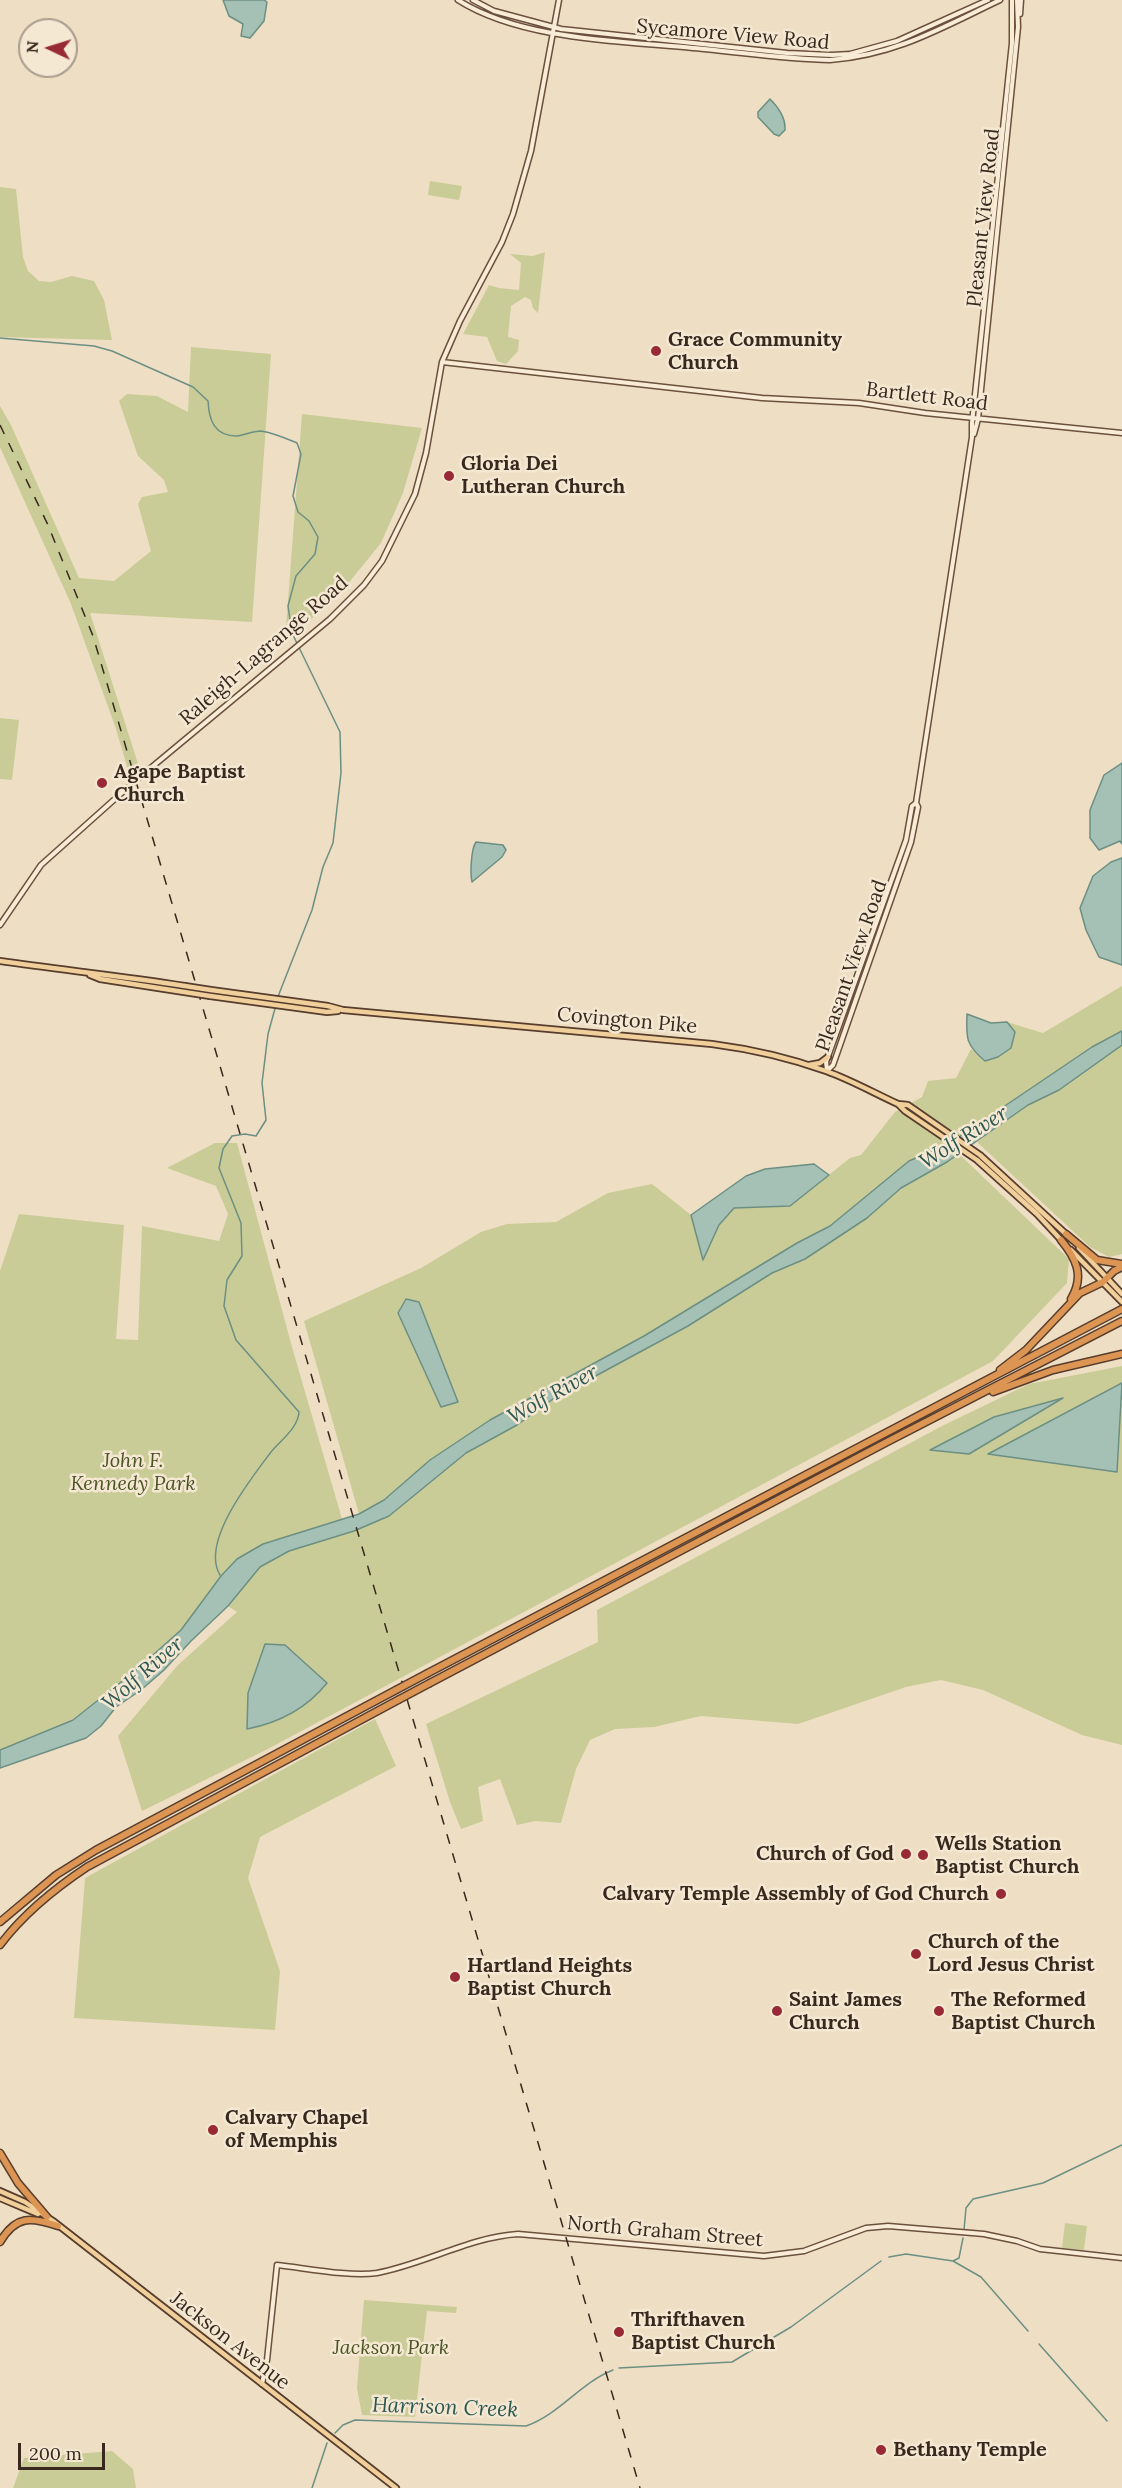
<!DOCTYPE html>
<html>
<head>
<meta charset="utf-8">
<style>
  body { margin:0 }
  #map { position:relative; width:1122px; height:2488px; overflow:hidden; background:#eedec3; font-family:Lora,serif }
  canvas { display:block }
  .north { position:absolute; left:18px; top:18px; width:60px; height:60px; box-sizing:border-box; background:#f5e8d3; border:2px solid #a99b8b; border-radius:50%; rotate:274deg; font-size:16px; font-weight:700; line-height:24px; text-align:center; color:#38281e }
  .north::after { content:''; display:block; margin:auto; width:21px; height:27px; background:#972a34; clip-path:polygon(50% 0,100% 100%,50% 72%,0 100%) }
  .scale { position:absolute; left:18px; top:2443px; width:87px; height:27px; box-sizing:border-box; border:3px solid #38281e; border-top:0; padding-left:8px; font-size:18px; line-height:21px; white-space:nowrap; color:#38281e; -webkit-text-stroke:4px #f5e8d3; paint-order:stroke }
</style>
</head>
<body>
<div id="map">
<canvas width="1122" height="2488"></canvas>
<div class="north">N</div>
<div class="scale">200 m</div>
</div>
<script>
const ctx = document.querySelector('canvas').getContext('2d');
ctx.lineJoin = 'round';
function fillPath(path, color) { ctx.fillStyle = color; ctx.fill(path, 'evenodd'); }
function trace(path, color, width, dash) { ctx.strokeStyle = color; ctx.lineWidth = width; ctx.lineCap = dash ? 'butt' : 'round'; ctx.setLineDash(dash || []); ctx.stroke(path); }
function label(font, color, halo, rows, align = 'center') {
  ctx.font = font + ' Lora,serif'; ctx.lineWidth = 5; ctx.setLineDash([]); ctx.textBaseline = 'middle'; ctx.strokeStyle = halo; ctx.fillStyle = color; for (const [text, x, y, turn = 0] of rows) {
    ctx.save(); ctx.translate(x, y); ctx.rotate((+turn || 0) * Math.PI / 180); ctx.textAlign = isNaN(turn) ? turn : align; if (halo) ctx.strokeText(text, 0, 0); ctx.fillText(text, 0, 0); ctx.restore();
  }
}
fillPath(new Path2D(`
  M 430,181 L 462,186 L 459,200 L 428,195 Z
  M 0,187 L 16,189 L 23,257 L 28,271 L 39,281 L 51,282 L 72,276 L 94,281 L 104,300 L 112,340 L 0,337 Z
  M 545,252 L 538,313 L 533,308 L 531,300 L 525,297 L 511,306 L 508,337 L 519,340 L 518,351 L 506,364 L 497,361 L 487,337 L 463,334 L 489,285 L 499,288 L 519,290 L 521,263 L 510,254 L 533,256 Z
  M 191,347 L 271,354 L 252,622 L 90,613 L 140,770 L 130,776 L 115,726 L 71,604 L 0,447 L 0,406 L 11,425 L 79,578 L 114,581 L 151,551 L 138,504 L 142,497 L 168,492 L 164,480 L 138,456 L 119,401 L 127,394 L 157,396 L 188,412 Z
  M 302,414 L 422,428 L 403,493 L 381,543 L 338,596 L 285,641 Z
  M 0,718 L 19,720 L 12,780 L 0,779 Z
  M 1122,986 L 1122,1031 L 1092,1047 L 950,1143 L 909,1161 L 830,1226 L 797,1243 L 644,1336 L 490,1420 L 430,1460 L 384,1500 L 359,1514 L 304,1321 L 421,1268 L 481,1232 L 507,1224 L 556,1222 L 608,1193 L 652,1184 L 691,1215 L 703,1259 L 719,1225 L 734,1208 L 790,1206 L 850,1158 L 861,1155 L 895,1112 L 922,1097 L 928,1081 L 956,1078 L 971,1049 L 985,1061 L 1015,1032 L 1007,1022 L 1043,1033 Z
  M 1122,1045 L 1122,1254 L 1109,1257 L 1090,1247 L 977,1142 L 1028,1105 L 1059,1090 Z
  M 215,1143 L 237,1143 L 292,1347 L 342,1519 L 263,1544 L 237,1559 L 181,1630 L 135,1671 L 73,1719 L 0,1750 L 0,1271 L 19,1214 L 124,1225 L 116,1339 L 138,1340 L 142,1226 L 219,1241 L 228,1214 L 216,1186 L 167,1168 Z
  M 959,1154 L 1069,1259 L 1067,1283 L 993,1361 L 266,1750 L 142,1811 L 118,1736 L 178,1665 L 237,1612 L 228,1606 L 260,1567 L 289,1551 L 354,1531 L 389,1516 L 466,1453 L 517,1425 L 553,1399 L 688,1326 L 772,1273 L 805,1259 L 867,1218 L 901,1188 Z
  M 1122,1366 L 1122,1745 L 1082,1735 L 983,1690 L 941,1680 L 906,1687 L 798,1724 L 701,1716 L 654,1727 L 615,1729 L 590,1740 L 576,1769 L 561,1823 L 535,1821 L 517,1825 L 500,1779 L 478,1787 L 483,1821 L 461,1829 L 450,1802 L 426,1724 L 598,1642 L 597,1610 L 944,1425 L 1029,1384 Z
  M 375,1719 L 396,1766 L 260,1837 L 248,1878 L 280,1971 L 275,2030 L 74,2018 L 85,1878 Z
  M 1065,2223 L 1087,2226 L 1084,2250 L 1062,2248 Z
  M 364,2300 L 457,2307 L 456,2313 L 427,2311 L 415,2417 L 362,2415 L 357,2388 Z
  M 112,2451 L 133,2469 L 136,2488 L 13,2488 L 24,2458 Z`), '#cacc97');
const water = new Path2D(`
  M 223,0 L 264,0 L 267,2 L 264,21 L 250,38 L 241,36 L 243,24 L 229,16 Z
  M 770,99 C 778,107 786,117 785,130 L 779,136 L 774,134 L 758,117 L 758,112 Z
  M 1122,763 L 1122,844 L 1120,841 L 1099,850 L 1090,838 L 1090,810 L 1104,775 Z
  M 476,842 L 503,845 L 506,850 L 502,857 L 472,882 C 470,873 471,849 476,842 Z
  M 1122,858 L 1122,965 L 1099,957 L 1086,930 L 1080,908 L 1093,876 L 1111,862 Z
  M 967,1014 L 991,1023 L 1007,1022 L 1015,1032 L 1011,1048 L 998,1057 L 985,1061 C 966,1045 966,1039 967,1014 Z
  M 1122,1031 L 1122,1045 L 1059,1090 L 1028,1105 L 947,1162 L 901,1188 L 867,1218 L 805,1259 L 772,1273 L 688,1326 L 553,1399 L 517,1425 L 466,1453 L 389,1516 L 354,1531 L 289,1551 L 260,1567 L 228,1606 L 191,1641 L 164,1670 L 141,1690 L 116,1707 L 101,1726 L 86,1738 L 0,1768 L 0,1750 L 73,1720 L 135,1671 L 181,1630 L 221,1576 L 237,1559 L 263,1544 L 359,1514 L 384,1500 L 430,1460 L 490,1420 L 644,1336 L 797,1243 L 830,1226 L 909,1161 L 950,1143 L 1092,1047 Z
  M 814,1164 L 829,1175 L 790,1206 L 734,1208 L 719,1225 L 703,1260 L 691,1215 L 746,1176 L 765,1169 Z
  M 406,1299 L 419,1302 L 458,1402 L 441,1407 L 398,1313 Z
  M 1122,1383 L 1117,1472 L 988,1454 Z
  M 1063,1398 L 969,1454 L 930,1450 L 994,1417 Z
  M 265,1644 L 285,1645 L 327,1683 C 307,1708 278,1723 247,1729 L 248,1693 Z`);
fillPath(water, '#a5c1b6');
trace(water, '#6c8f83', 1.5);
trace(new Path2D(`
  M 0,338 L 94,346 L 112,351 L 193,387 L 208,401 C 209,420 214,436 237,436 C 245,435 252,431 261,431 C 274,433 285,438 297,443 L 301,454 L 293,496 L 298,512 L 309,521 L 318,537 L 315,554 L 296,576 L 288,606 L 292,633 L 340,732 L 341,773 L 333,843 L 323,867 L 312,910 L 279,994 L 268,1034 L 262,1083 L 266,1120 L 256,1136 L 245,1134 L 232,1136 L 223,1149 L 219,1168 L 241,1223 L 242,1256 L 227,1280 L 224,1306 L 236,1340 L 299,1412 C 298,1428 281,1440 271,1452 C 251,1479 200,1542 220,1575
  M 964,2230 L 966,2208 L 973,2199 L 1043,2183 L 1122,2145
  M 889,2257 L 906,2254 L 953,2261 L 959,2258 L 963,2238
  M 953,2261 L 981,2277 L 1028,2331
  M 1039,2344 L 1107,2421
  M 619,2368 L 732,2362 L 791,2327 L 881,2261
  M 335,2433 L 343,2425 L 355,2420 L 526,2426 C 560,2414 580,2383 613,2370
  M 312,2488 L 327,2443`), '#6c8f83', 1.5);
const secondary = new Path2D(`
  M 458,0 C 521,40 621,41 693,48 C 739,52 784,59 830,60 C 896,55 941,28 1000,0
  M 473,0 L 494,11 L 561,29 L 787,53 L 832,55 L 850,54 L 897,41 L 988,0
  M 1020,14 L 1021,0
  M 442,362 L 762,398 L 859,403 L 925,413 L 1122,433
  M 974,434 L 978,419 L 1018,27 L 1017,0
  M 0,925 L 41,865 L 135,781 L 330,619 L 364,585 L 382,561 L 415,494 L 426,453 L 442,362 L 460,321 L 502,242 L 513,214 L 531,151 L 559,0
  M 827,1070 L 826,1062 L 906,840 L 912,806 L 916,803
  M 827,1071 L 833,1065 L 911,842 L 918,807 L 916,803 L 972,437 L 972,423 L 1012,43 L 1012,0
  M 262,2384 L 267,2360 L 277,2265 C 305,2268 350,2277 377,2273 C 425,2264 470,2237 518,2234 L 764,2256 L 804,2251 L 866,2228 L 888,2226 L 984,2234 L 1017,2241 L 1040,2249 L 1122,2258`);
const primary = new Path2D(`
  M 0,961 C 62,970 123,976 185,986
  M 90,975 L 100,979 L 184,992
  M 211,990 L 328,1006 L 343,1010 L 712,1044 C 750,1049 790,1058 826,1071 C 851,1080 874,1093 898,1104 L 908,1105 L 980,1155 L 1067,1235
  M 210,996 L 327,1012 L 338,1011
  M 809,1065 L 820,1063 L 828,1057
  M 898,1104 L 905,1111 L 977,1160 L 1037,1214 L 1063,1242
  M 1079,1248 L 1122,1294
  M 1071,1250 L 1122,1302
  M 0,2191 L 25,2202 L 53,2221 L 396,2488
  M 0,2198 L 38,2214`);
const highway = new Path2D(`
  M 1066,1234 L 1097,1260 L 1122,1264
  M 1061,1240 C 1076,1258 1085,1276 1071,1299
  M 1000,1370 L 1026,1350 L 1080,1293 L 1103,1282 L 1114,1271 L 1122,1267
  M 993,1392 L 1053,1370 L 1122,1354
  M 428,1673 L 1122,1309
  M 430,1683 L 887,1442 L 1122,1321
  M 0,1922 L 56,1875 L 96,1850 L 396,1690
  M 0,1945 C 24,1913 54,1889 87,1867 L 398,1700
  M 0,2153 L 18,2183 L 47,2217
  M 0,2242 C 16,2215 31,2217 58,2226`);
trace(secondary, '#6a503d', 7);
trace(primary, '#563d2e', 8);
trace(highway, '#563d2e', 9);
trace(secondary, '#f9ecd6', 4);
trace(primary, '#f1cf9b', 4.5);
trace(highway, '#dd9554', 6);
trace(new Path2D(`
  M 0,425 L 48,525 L 93,636 L 640,2488`), '#38281e', 1.5, [10, 10]);
const primaryBridge = new Path2D(`
  M 185,986 L 211,990
  M 184,992 L 210,996`);
const highwayBridge = new Path2D(`
  M 396,1690 L 428,1673
  M 398,1700 L 430,1683`);
trace(primaryBridge, '#563d2e', 8, []);
trace(highwayBridge, '#563d2e', 9, []);
trace(primaryBridge, '#f1cf9b', 4.5);
trace(highwayBridge, '#dd9554', 6);
for (const [x, y, r, color] of [
  [656,351,6,"#972a34"],
  [449,476,6,"#972a34"],
  [102,783,6,"#972a34"],
  [906,1854,6,"#972a34"],
  [923,1855,6,"#972a34"],
  [1001,1894,6,"#972a34"],
  [916,1954,6,"#972a34"],
  [455,1977,6,"#972a34"],
  [777,2011,6,"#972a34"],
  [939,2011,6,"#972a34"],
  [213,2130,6,"#972a34"],
  [619,2332,6,"#972a34"],
  [881,2450,6,"#972a34"]
]) { const dot = new Path2D(); dot.arc(x, y, r, 0, 2 * Math.PI); ctx.fillStyle = color; ctx.fill(dot); trace(dot, '#f5e8d3', 2); }
label('20px', '#38281e', '#f5e8d3', [
  ["Sycamore View Road",733,35,5],
  ["Pleasant View Road",984,218,-84],
  ["Bartlett Road",927,397,7],
  ["Raleigh-Lagrange Road",264,651,-41],
  ["Pleasant View Road",852,966,-71],
  ["Covington Pike",627,1021,5],
  ["North Graham Street",665,2232,5],
  ["Jackson Avenue",230,2341,38]
]);
label('bold 20px', '#38281e', '#f5e8d3', [
  ["Grace Community",668,340],
  ["Church",668,363],
  ["Gloria Dei",461,464],
  ["Lutheran Church",461,487],
  ["Agape Baptist",114,772],
  ["Church",114,795],
  ["Wells Station",935,1844],
  ["Baptist Church",935,1867],
  ["Church of God",894,1854,"right"],
  ["Calvary Temple Assembly of God Church",989,1894,"right"],
  ["Church of the",928,1942],
  ["Lord Jesus Christ",928,1965],
  ["Hartland Heights",467,1966],
  ["Baptist Church",467,1989],
  ["Saint James",789,2000],
  ["Church",789,2023],
  ["The Reformed",951,2000],
  ["Baptist Church",951,2023],
  ["Calvary Chapel",225,2118],
  ["of Memphis",225,2141],
  ["Thrifthaven",631,2320],
  ["Baptist Church",631,2343],
  ["Bethany Temple",893,2450]
], 'left');
label('italic 20px', '#4c5425', '#f5e8d3', [
  ["John F.",133,1461],
  ["Kennedy Park",133,1484],
  ["Jackson Park",391,2348]
]);
label('italic 21px', '#2d5851', '#f5e8d3', [
  ["Wolf River",964,1138,-32],
  ["Wolf River",553,1395,-29],
  ["Wolf River",143,1674,-41],
  ["Harrison Creek",445,2408,2]
]);
</script>
</body>
</html>
